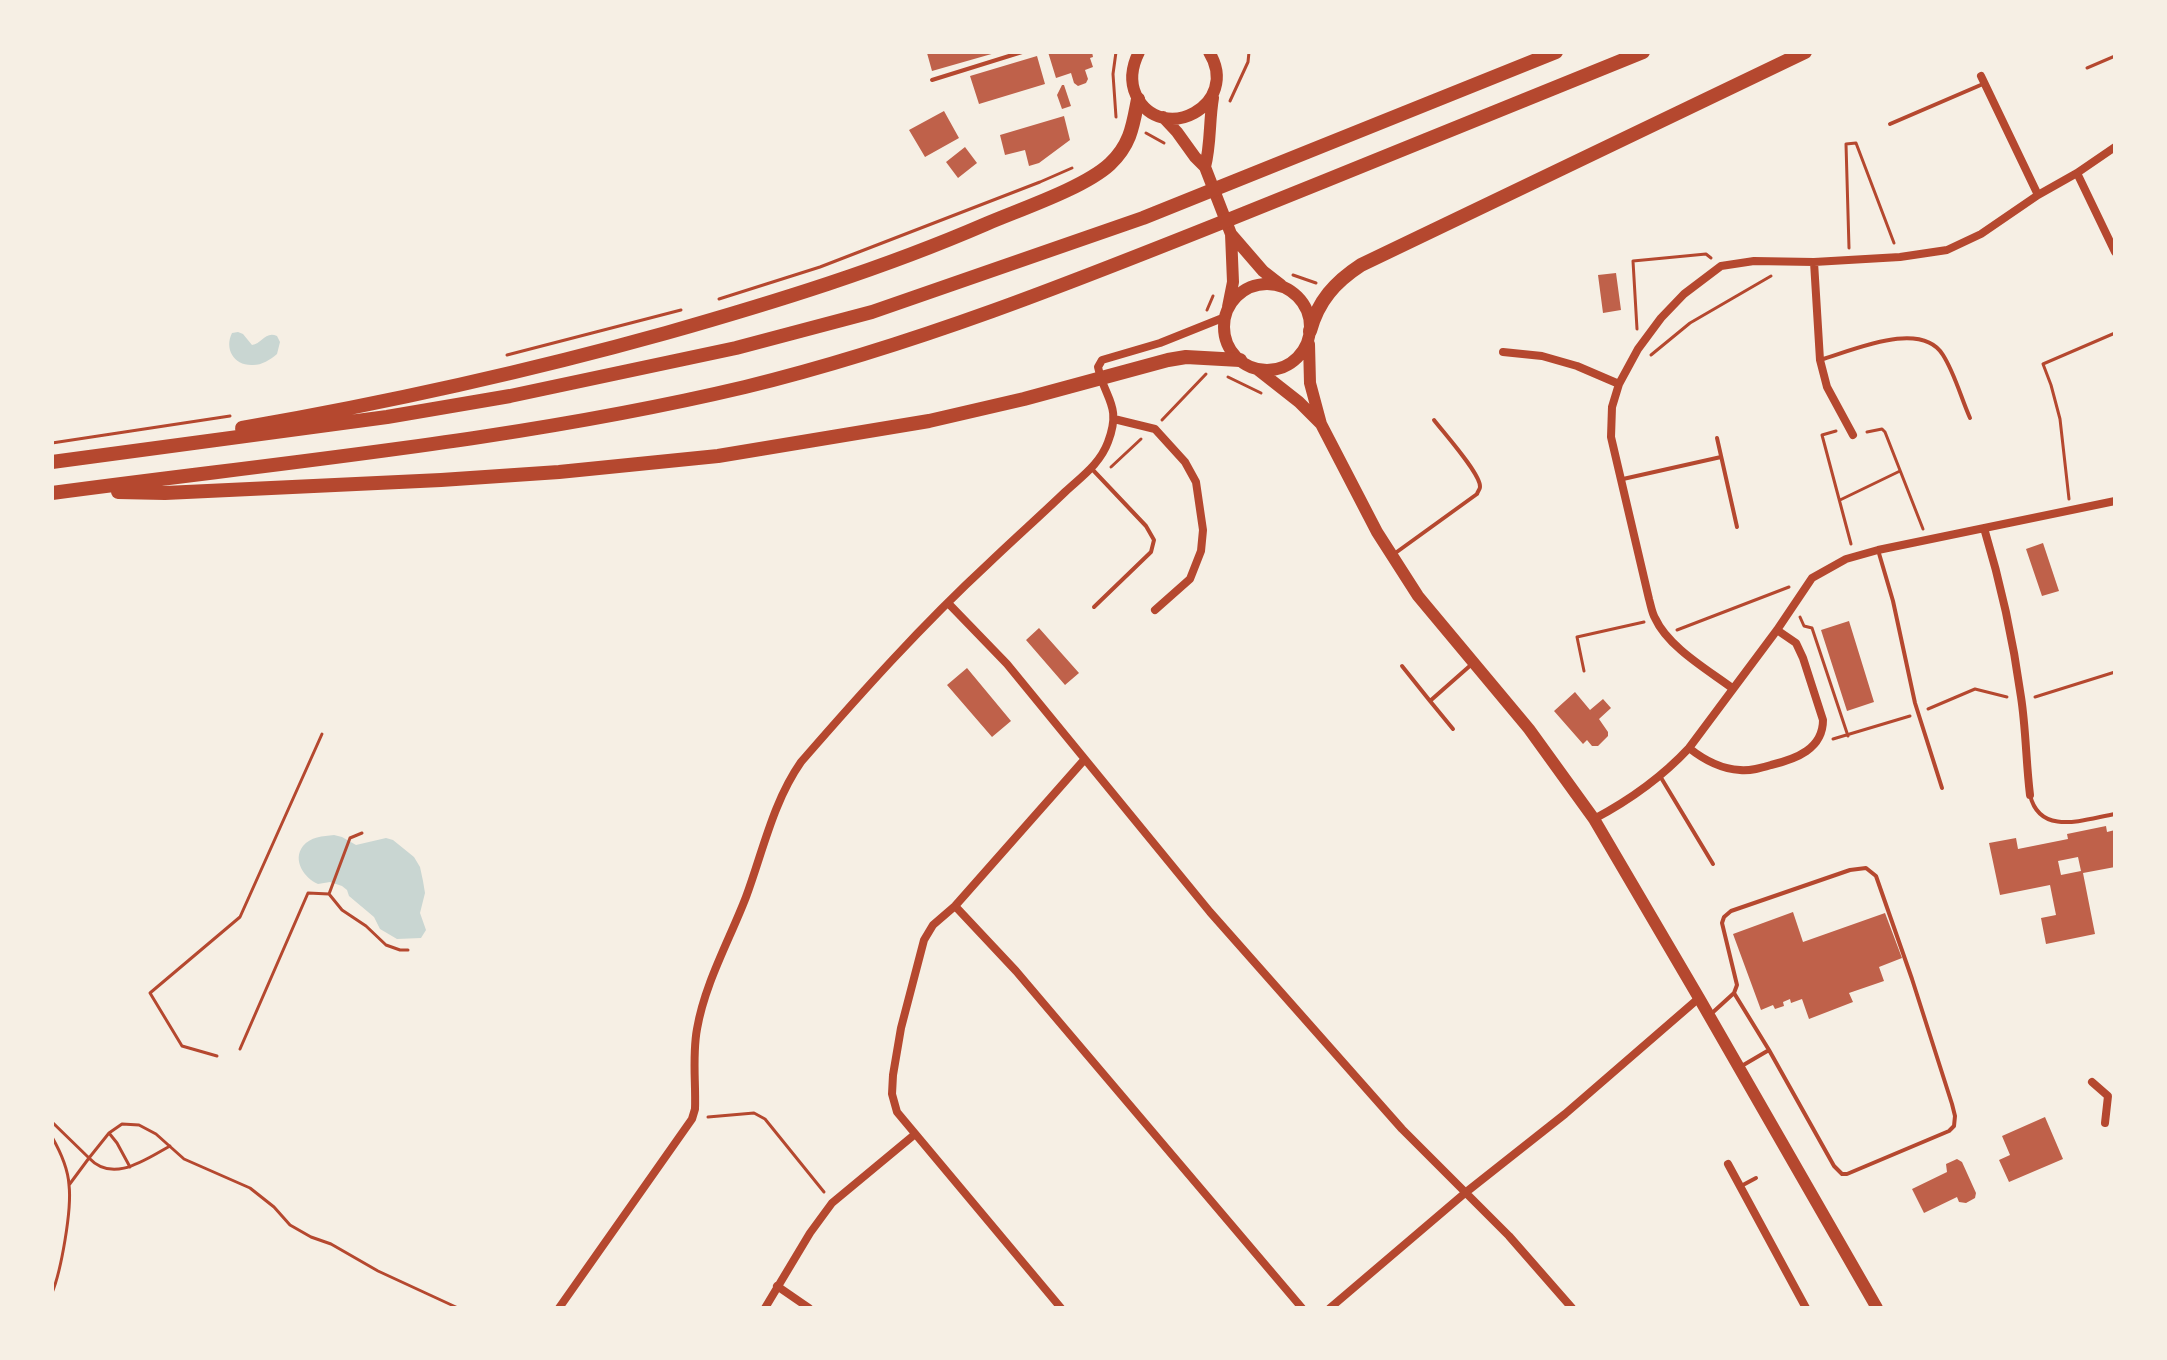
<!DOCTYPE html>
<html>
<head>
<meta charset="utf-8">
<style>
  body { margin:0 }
  #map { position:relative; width:2167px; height:1360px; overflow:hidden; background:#f6efe4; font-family:"Titillium Web",sans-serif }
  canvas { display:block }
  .frame { position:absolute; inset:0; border:54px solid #f6efe4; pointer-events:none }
</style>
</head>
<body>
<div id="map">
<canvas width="2167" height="1360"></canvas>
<div class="frame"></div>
</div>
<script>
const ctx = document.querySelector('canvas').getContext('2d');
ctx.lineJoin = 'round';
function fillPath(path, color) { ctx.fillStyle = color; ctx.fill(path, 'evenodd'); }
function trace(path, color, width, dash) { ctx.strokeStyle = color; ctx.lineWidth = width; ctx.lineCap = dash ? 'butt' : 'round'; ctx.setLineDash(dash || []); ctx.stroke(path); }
fillPath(new Path2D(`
  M 238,332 L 243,334 L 252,345 C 262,344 265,331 277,336 L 280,342 L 277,354 C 270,360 262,365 253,365 C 234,366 224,349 232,333 Z
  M 334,835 L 342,837 L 356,845 L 386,838 L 393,840 L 414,857 L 420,867 L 423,881 L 425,893 L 420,913 L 426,930 L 421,938 L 397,939 L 380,929 L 374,917 L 349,896 L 347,890 L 342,886 L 330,882 L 318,884 C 304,878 292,860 303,846 C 310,837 323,836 334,835 Z`), '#c9d6d2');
fillPath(new Path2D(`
  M 932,52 L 995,52 L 995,53 L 932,71 L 927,53 Z
  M 1048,52 L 1092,52 L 1093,57 L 1090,58 L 1093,67 L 1085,70 L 1088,79 L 1086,83 L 1078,86 L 1074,83 L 1071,73 L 1056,78 Z
  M 1037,56 L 1045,84 L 979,104 L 970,76 Z
  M 1062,85 L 1064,85 L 1071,106 L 1062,109 L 1057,95 Z
  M 944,111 L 959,138 L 925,157 L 909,130 Z
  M 1064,116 L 1070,140 L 1039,163 L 1029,166 L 1025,150 L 1005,155 L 1000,135 Z
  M 965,147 L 977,163 L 958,178 L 946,162 Z
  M 1616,273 L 1621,310 L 1603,313 L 1598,275 Z
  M 2043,543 L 2059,591 L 2042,596 L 2026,549 Z
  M 1849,621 L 1874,702 L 1847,711 L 1821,630 Z
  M 1039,628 L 1079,673 L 1065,685 L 1026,640 Z
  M 967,668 L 1011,721 L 992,737 L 947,685 Z
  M 1575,692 L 1590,710 L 1603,699 L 1611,708 L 1599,719 L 1608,732 L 1608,736 L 1598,746 L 1592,746 L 1587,740 L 1583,744 L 1554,711 Z
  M 2106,826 L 2107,832 L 2115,830 L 2115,867 L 2083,873 L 2095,934 L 2046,944 L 2041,918 L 2056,915 L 2050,885 L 2000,895 L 1989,843 L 2016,838 L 2018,849 L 2068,839 L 2067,834 ZM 2078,857 L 2081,871 L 2061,875 L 2058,861 Z
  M 1793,912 L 1803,942 L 1885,913 L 1902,958 L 1879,967 L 1884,981 L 1849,993 L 1853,1002 L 1809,1019 L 1802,999 L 1791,1003 L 1790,999 L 1783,1002 L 1784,1006 L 1775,1009 L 1773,1005 L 1761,1010 L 1733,934 Z
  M 2045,1117 L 2063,1159 L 2009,1182 L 1999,1160 L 2010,1155 L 2002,1136 Z
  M 1957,1159 L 1962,1162 L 1976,1193 L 1975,1198 L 1966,1203 L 1959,1202 L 1957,1197 L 1924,1213 L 1912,1189 L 1947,1172 L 1946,1164 Z`), '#bf614a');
trace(new Path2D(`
  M 1116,52 L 1113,74 L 1116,117
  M 2087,68 L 2115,56
  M 1230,101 L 1248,62 L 1249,52
  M 1146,133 L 1164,143
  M 1849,248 L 1846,144 L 1856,143 L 1894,243
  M 1293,275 L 1316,283
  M 719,299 L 820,267 L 1040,182 L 1072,168
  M 1207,310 L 1213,296
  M 1637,329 L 1633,261 L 1706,254 L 1711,258
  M 507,355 L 681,310
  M 1651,355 L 1690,323 L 1771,276
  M 1228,377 L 1261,393
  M 1162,420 L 1206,374
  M 1836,431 L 1822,435 L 1851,544
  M 1867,432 L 1882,429 L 1885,432 L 1923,529
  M 52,443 L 230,416
  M 1111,467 L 1141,439
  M 2069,499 L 2060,419 L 2051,385 L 2043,364 L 2115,333
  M 1840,500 L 1900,471
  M 1800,617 L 1804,626 L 1812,628 L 1848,736
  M 1677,630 L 1789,587
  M 1584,671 L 1577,637 L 1644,622
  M 2035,697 L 2115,672
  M 1928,709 L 1975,689 L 2007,697
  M 1833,739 L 1910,716
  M 329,894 L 350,838 L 362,833
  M 240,1049 L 308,893 L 329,894 L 342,910 L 366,926 L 386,945 L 400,950 L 408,950
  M 217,1056 L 182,1046 L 150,993 L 240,917 L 322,734
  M 708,1117 L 754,1113 L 765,1119 L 824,1192
  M 52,1122 L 89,1158 L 109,1133 L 122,1124 L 139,1125 L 156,1134 L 184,1159 L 250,1188 L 274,1207 L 290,1225 L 311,1237 L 331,1244 L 378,1271 L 458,1308
  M 109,1133 L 117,1143 L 130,1167
  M 52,1137 C 60,1151 68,1168 69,1185 C 72,1210 61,1271 52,1293
  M 69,1185 L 89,1158 C 113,1184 146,1159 170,1146`), '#b5482f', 3);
trace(new Path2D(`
  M 932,80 L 1022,52
  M 1890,124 L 1983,84
  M 1820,360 C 1852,351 1921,319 1943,355 C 1955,374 1961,398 1970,418
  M 1717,438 L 1737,527
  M 1092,469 L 1146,526 L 1154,540 L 1151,552 L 1094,607
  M 1623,479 L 1721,457
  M 1878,550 L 1893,601 L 1915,703 L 1942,788
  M 1394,554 L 1477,494 C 1478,491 1480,489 1480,487 C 1481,474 1443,432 1434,420
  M 1402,666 L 1430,701 L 1472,664
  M 1430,701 L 1453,729
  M 1660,776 L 1713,864
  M 2030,795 C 2040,837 2085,819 2115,814
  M 1734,993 L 1769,1050
  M 1711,1014 L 1734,993 L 1737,985 L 1722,923 L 1724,917 L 1731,911 L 1850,870 L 1866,868 L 1876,876 L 1912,979 L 1952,1104 L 1955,1116 L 1954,1126 L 1949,1131 L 1847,1174 L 1842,1174 L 1834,1166 L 1769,1050 L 1740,1067
  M 1741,1186 L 1756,1178`), '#b5482f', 4);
trace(new Path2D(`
  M 1981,76 L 2038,195
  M 2077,173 L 2115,252
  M 1814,262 L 1820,360 L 1827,387 L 1853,435
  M 1503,352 L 1542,356 L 1577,366 L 1619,384
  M 1114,419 L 1155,429 L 1185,462 L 1196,482 L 1203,530 L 1201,551 L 1190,579 L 1155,610
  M 1984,528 C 2001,584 2013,639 2021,697 C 2026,729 2026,763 2030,795
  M 948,603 L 1007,664 L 1210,912 L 1402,1129 L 1509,1236 L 1572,1308
  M 1732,688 C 1708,670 1668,647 1655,618 C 1652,613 1651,606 1649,599 L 1611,437 L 1612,407 L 1619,384 L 1638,349 L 1661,318 L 1684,294 L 1721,266 L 1754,261 L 1814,262 L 1900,257 L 1947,250 L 1981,234 L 2038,195 L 2077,173 L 2115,147
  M 1689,748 C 1704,760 1721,769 1740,770 C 1751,771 1761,768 1771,765 C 1796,759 1823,749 1823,720 L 1803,658 L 1796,643 L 1777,630
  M 1594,819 C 1628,801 1662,777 1689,748 L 1777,630 L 1812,578 L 1846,559 L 1878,550 L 2115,501
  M 955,906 L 1016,971 L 1302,1308
  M 2092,1082 L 2108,1096 L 2105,1123
  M 1728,1164 L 1806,1308
  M 777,1286 L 809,1308
  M 559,1308 L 692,1119 L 695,1109 C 696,1083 692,1056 697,1029 C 705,983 729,941 746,897 C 763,851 773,802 801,762 C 861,693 922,625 989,563 C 1014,539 1040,516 1065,492 C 1081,477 1100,464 1108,442 C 1122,405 1105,400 1098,367 L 1102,360 L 1160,343 L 1225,317
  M 765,1308 L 810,1233 L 832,1203 L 914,1135
  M 1061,1308 L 897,1112 L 892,1094 L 893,1075 L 901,1028 L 924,940 L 933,925 L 955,906 L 1084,760
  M 1330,1308 L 1465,1193 L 1565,1114 L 1699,998`), '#b5482f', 8);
trace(new Path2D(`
  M 1139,52 C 1132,66 1129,80 1136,95 C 1161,147 1242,105 1209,52
  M 1163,117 L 1177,132 L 1195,157 L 1205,167 L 1231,234 L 1263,271 L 1281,285
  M 1205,167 C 1211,144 1209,121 1213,98
  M1224 327a43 43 0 1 1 86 0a43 43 0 1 1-86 0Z
  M 1228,307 L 1233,282 L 1231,234
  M 1309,344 L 1310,383 L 1321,424
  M 1257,369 L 1299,402 L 1321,424 L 1377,532 L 1418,596 L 1529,729 L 1594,819 L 1699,998 L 1877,1308`), '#b5482f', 12);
trace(new Path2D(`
  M 1310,331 C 1318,301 1335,282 1361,265 L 1805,52
  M 242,428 C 385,403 526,372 666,333 C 775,302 882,269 986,224 C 1021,209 1084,188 1110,164 C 1131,144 1133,125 1138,99
  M 52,462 L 387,417 L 510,396 L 736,348 L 872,312 L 1143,218 L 1556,52
  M 118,492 L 165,493 L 441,480 L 559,472 L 718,456 L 929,421 L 1024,399 L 1168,360 L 1186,357 L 1240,360
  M 52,493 C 283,462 517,441 745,387 C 913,346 1073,282 1233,218 C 1370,163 1507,107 1643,52`), '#b5482f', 14);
</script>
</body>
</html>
